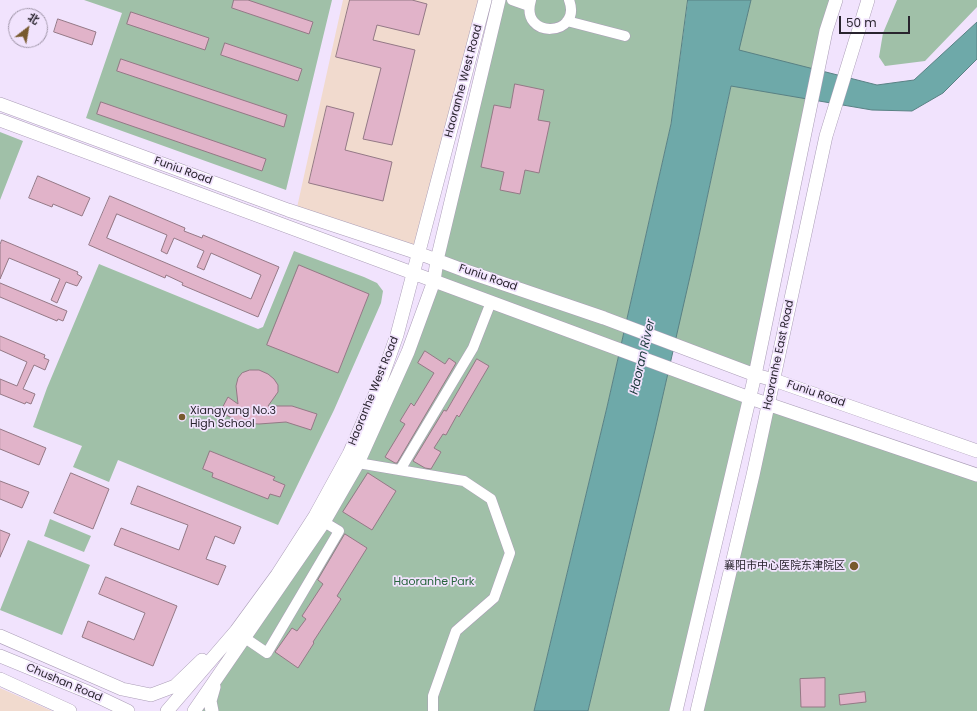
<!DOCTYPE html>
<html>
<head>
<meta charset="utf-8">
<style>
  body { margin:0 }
  #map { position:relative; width:977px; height:711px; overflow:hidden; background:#f1e3fd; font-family:Poppins,"Noto Sans SC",sans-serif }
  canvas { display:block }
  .north { position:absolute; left:8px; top:8px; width:40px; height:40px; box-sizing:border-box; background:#f1e3fd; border:1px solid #a197aa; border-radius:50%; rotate:31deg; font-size:11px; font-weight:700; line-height:16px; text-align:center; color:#29242e }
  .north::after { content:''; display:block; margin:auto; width:14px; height:18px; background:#785a2e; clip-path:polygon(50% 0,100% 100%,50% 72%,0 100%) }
  .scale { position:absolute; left:839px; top:16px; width:71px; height:18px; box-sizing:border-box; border:2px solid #29242e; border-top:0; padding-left:5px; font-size:12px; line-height:14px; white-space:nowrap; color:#29242e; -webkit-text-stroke:3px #f1e3fd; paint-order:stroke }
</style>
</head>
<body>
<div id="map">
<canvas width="977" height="711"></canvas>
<div class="north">北</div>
<div class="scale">50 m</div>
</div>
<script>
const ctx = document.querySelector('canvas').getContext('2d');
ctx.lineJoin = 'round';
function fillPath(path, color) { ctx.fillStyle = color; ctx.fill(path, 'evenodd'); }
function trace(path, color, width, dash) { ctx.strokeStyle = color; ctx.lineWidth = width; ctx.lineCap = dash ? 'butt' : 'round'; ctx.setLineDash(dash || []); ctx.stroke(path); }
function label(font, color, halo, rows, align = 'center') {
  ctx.font = font + ' Poppins,"Noto Sans SC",sans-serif'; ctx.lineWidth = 3.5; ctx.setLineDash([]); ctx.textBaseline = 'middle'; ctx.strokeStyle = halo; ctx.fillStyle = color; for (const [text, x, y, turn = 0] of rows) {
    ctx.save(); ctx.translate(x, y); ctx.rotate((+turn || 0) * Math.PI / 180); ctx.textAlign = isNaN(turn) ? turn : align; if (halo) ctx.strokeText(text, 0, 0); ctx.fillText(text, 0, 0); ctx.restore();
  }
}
fillPath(new Path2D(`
  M 343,0 L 485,0 L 418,253 L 296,212 Z
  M 0,688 L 52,711 L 0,711 Z`), '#f1dace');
fillPath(new Path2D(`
  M 84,0 L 332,0 L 286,190 L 86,118 L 122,13 Z
  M 499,0 L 688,0 L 671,124 L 607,407 L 534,711 L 194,711 L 392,387 L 437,260 Z
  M 751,0 L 836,0 L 755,375 L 673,344 L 694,259 L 742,35 Z
  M 897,0 L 977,0 L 977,7 L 925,61 L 885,66 L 879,57 L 883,33 Z
  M 0,132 L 23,141 L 0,200 Z
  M 294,251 L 364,277 L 377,283 L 383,291 L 381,303 L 334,410 L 278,525 L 118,460 L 109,482 L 73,467 L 82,446 L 33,427 L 47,388 L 99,264 L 258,329 L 263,327 Z
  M 669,368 L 750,398 L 676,711 L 588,711 Z
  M 769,404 L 977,475 L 977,711 L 697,711 Z
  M 50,519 L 91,536 L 84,552 L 44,536 Z
  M 28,540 L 90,565 L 62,635 L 0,610 Z`), '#a0c0a8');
const water = new Path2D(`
  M 688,0 L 751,0 L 739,50 L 877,85 L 914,80 L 977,22 L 977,59 L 943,93 L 912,111 L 872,110 L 731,86 L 694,259 L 655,430 L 588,711 L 534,711 L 607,407 L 671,124 Z`);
fillPath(water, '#6ea9a9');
trace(water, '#598184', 1);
const building = new Path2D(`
  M 234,0 L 248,0 L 313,22 L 309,34 L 232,8 Z
  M 350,0 L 412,0 L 427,4 L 419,35 L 377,25 L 373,40 L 415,50 L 392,145 L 363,139 L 381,68 L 336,57 Z
  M 131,12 L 209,38 L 205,50 L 127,24 Z
  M 58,19 L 96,32 L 92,45 L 54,32 Z
  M 225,43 L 302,69 L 298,81 L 221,55 Z
  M 121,59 L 287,115 L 284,127 L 117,71 Z
  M 515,84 L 544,90 L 538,120 L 550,122 L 539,173 L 525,170 L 520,194 L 500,190 L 504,172 L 481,167 L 494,105 L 510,108 Z
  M 101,102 L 266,159 L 262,171 L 97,114 Z
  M 327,106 L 354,113 L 345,150 L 392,162 L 383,201 L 309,183 Z
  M 38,176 L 90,198 L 82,216 L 53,204 L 52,207 L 29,198 Z
  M 110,196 L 185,228 L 184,231 L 202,238 L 203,235 L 279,267 L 258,317 L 182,285 L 183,283 L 166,275 L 165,278 L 89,245 ZM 117,214 L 167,235 L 161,251 L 167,254 L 174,238 L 204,251 L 197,267 L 204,270 L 211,253 L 261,275 L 251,299 L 107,238 Z
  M 2,240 L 78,272 L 77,274 L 82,277 L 77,286 L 66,282 L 57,303 L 51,300 L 60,279 L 9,258 L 0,279 L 0,245 Z
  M 299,265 L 369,294 L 338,373 L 267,345 Z
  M 0,283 L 67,311 L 63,321 L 58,319 L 57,321 L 0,297 Z
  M 0,336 L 45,355 L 44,358 L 49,360 L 45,370 L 34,365 L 23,389 L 35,394 L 31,404 L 26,402 L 25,404 L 0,394 L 0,379 L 17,386 L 27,362 L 0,350 Z
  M 425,351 L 445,364 L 449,358 L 456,363 L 397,463 L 395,463 L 385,457 L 405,424 L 400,421 L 411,403 L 414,406 L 434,373 L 418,363 Z
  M 477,359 L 489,366 L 459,417 L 457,415 L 446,435 L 443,434 L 434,448 L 441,452 L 431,469 L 425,468 L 413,461 L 444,410 L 446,411 Z
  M 250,370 L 259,370 L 268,374 L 274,379 L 278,385 L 278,392 L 268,406 L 292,406 L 317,414 L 311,430 L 286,422 L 259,424 L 242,423 L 220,412 L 228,397 L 238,404 L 236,386 L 238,378 L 242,373 Z
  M 0,429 L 46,448 L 39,465 L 0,449 Z
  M 210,451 L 275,477 L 273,480 L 285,485 L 280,497 L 270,494 L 268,499 L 212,477 L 213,473 L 203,469 Z
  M 71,473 L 109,489 L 93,529 L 54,513 Z
  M 368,473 L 396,491 L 372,530 L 343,512 Z
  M 0,481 L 29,492 L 22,508 L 0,499 Z
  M 138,486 L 241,527 L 234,544 L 215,536 L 206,559 L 226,566 L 218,585 L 114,545 L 121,528 L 179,550 L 188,525 L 131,504 Z
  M 0,530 L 10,534 L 0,557 Z
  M 345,534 L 367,548 L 337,596 L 341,599 L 313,642 L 314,643 L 298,668 L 275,652 L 292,628 L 297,631 L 306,619 L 302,616 L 323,584 L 318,580 Z
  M 106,577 L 177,606 L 153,666 L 82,637 L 88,621 L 134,640 L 145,613 L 99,594 Z
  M 825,678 L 825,707 L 801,707 L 800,679 Z
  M 865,692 L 866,702 L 840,705 L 839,695 Z`);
fillPath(building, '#e1b3c9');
trace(building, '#947986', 1);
const street = new Path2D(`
  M 512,0 L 529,6
  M 531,0 C 519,40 583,37 569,0
  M 567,21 L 625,36
  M 358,463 L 464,481 L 491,499 L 510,553 L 494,598 L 456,631 L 433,696 L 433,711
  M 400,470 L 473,348 L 491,302
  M 245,638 L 267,653 L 339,531 L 324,522`);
const secondary = new Path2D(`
  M 0,104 L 288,210 L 418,253 L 463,270 L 604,318 L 755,375 L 774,380 L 977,451
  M 0,120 L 750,398 L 977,475
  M 0,636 L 122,689 L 151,695 L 175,686 L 202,660
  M 0,656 L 88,692 L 128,711
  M 0,679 L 70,711
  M 167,711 L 236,631 L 277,575 L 315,516 L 349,454 L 380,383 L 397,335 L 485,0
  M 194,711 L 324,522 L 358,463 L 408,352 L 434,281 L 437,260 L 499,0
  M 212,711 L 210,701 L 214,687
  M 676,711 L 755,375 L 826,31 L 836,0
  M 697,711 L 753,475 L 826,136 L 868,0`);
trace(street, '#ab9eb7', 11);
trace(secondary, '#ab9eb7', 14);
trace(street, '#fff', 10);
trace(secondary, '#fff', 13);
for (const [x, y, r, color] of [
  [182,417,4,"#785a2e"],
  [854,566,5,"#785a2e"]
]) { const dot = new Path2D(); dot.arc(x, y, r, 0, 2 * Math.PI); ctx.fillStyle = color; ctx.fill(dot); trace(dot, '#f1e3fd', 1.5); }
label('11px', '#29242e', '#f1e3fd', [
  ["Haoranhe West Road",464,81,-75],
  ["Funiu Road",183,171,20],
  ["Funiu Road",488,278,19],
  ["Haoranhe East Road",779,355,-78],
  ["Haoranhe West Road",374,391,-68],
  ["Funiu Road",816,394,19],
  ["Chushan Road",64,683,23]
]);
label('11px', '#29242e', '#f1e3fd', [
  ["Xiangyang No.3",190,411],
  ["High School",190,424],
  ["襄阳市中心医院东津院区",845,566,"right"]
], 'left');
label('11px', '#28653d', '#f1e3fd', [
  ["Haoranhe Park",434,582]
]);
label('italic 12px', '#173536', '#f1e3fd', [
  ["Haoran River",643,357,-77]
]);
</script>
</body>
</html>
